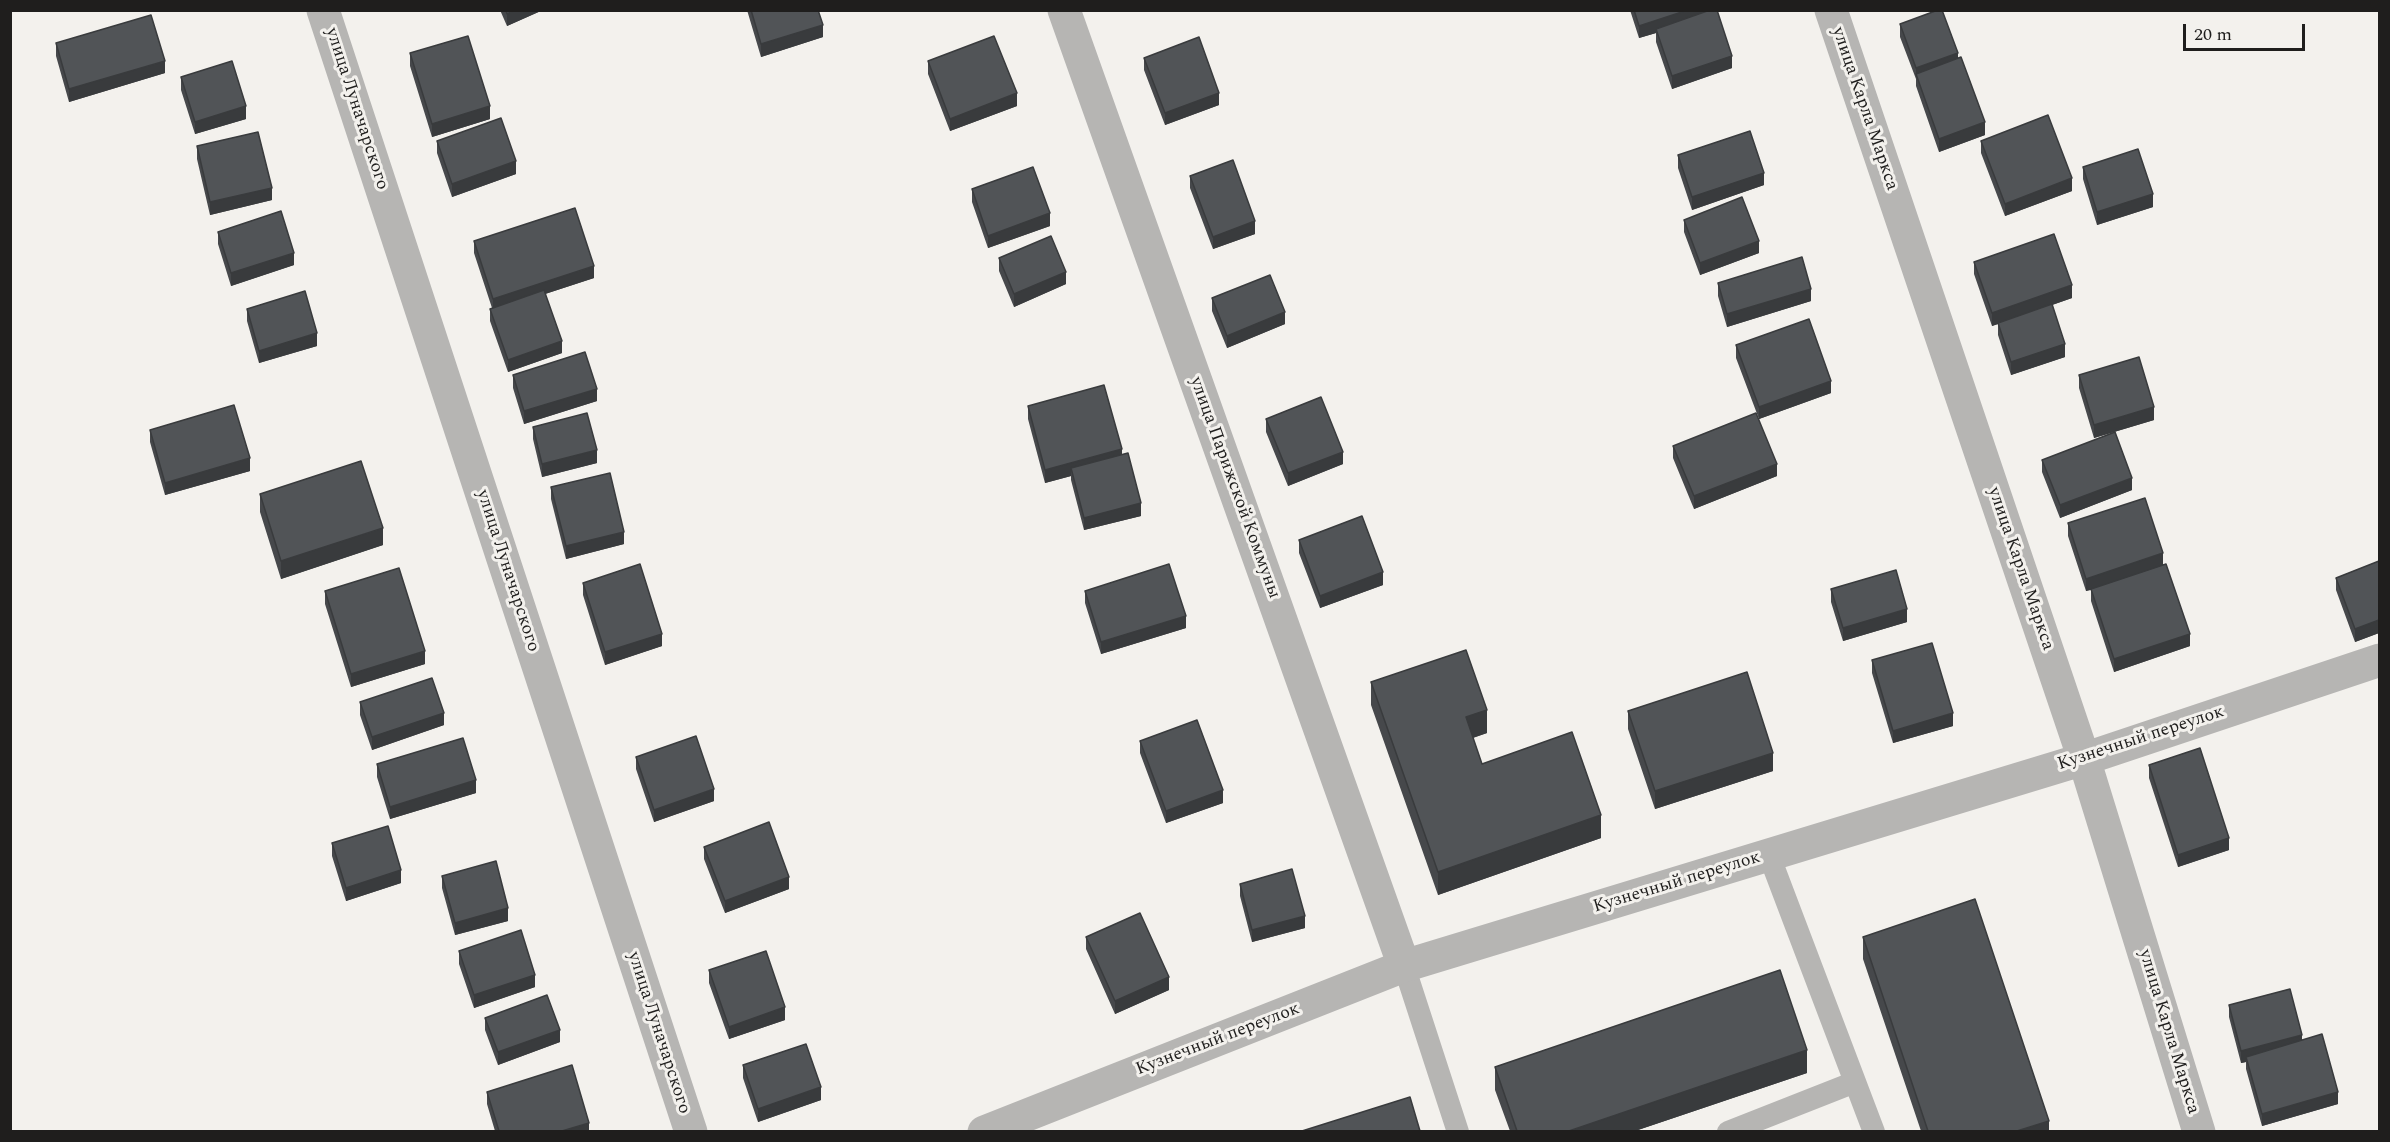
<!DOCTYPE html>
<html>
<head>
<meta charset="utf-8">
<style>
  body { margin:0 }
  #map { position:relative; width:2390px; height:1142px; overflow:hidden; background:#f3f1ed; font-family:Spectral,serif }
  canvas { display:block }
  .frame { position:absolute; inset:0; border:12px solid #1f1e1d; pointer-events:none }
  .scale { position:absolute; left:2183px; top:24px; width:122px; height:27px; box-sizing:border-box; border:3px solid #1f1e1d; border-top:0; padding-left:8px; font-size:18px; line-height:21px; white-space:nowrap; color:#1f1e1d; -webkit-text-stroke:4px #f3f1ed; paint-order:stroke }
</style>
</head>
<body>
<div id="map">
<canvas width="2390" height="1142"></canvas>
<div class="frame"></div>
<div class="scale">20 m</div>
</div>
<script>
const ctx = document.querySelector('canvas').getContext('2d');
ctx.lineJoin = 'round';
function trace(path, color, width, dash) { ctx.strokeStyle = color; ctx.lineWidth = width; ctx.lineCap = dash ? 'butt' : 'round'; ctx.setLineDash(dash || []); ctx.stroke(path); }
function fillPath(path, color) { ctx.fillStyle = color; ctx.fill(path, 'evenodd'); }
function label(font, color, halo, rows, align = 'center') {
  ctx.font = font + ' Spectral,serif'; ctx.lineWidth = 6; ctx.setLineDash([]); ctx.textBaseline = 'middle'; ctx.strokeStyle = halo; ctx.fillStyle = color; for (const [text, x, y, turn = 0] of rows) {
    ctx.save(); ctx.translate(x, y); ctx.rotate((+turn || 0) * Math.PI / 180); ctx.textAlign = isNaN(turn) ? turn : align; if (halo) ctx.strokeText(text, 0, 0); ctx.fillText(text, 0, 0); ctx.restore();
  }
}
trace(new Path2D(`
  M 1769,855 L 1874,1132
  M 1404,966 L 1458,1132
  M 1728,1132 L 1855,1082`), '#b6b5b3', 22);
trace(new Path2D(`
  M 323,10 L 691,1132
  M 1064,10 L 1404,966
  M 1831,10 L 2084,759 L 2199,1132
  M 984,1132 L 1404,966 L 2084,759 L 2380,660`), '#b6b5b3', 33);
fillPath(new Path2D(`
  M 500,10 L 543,10 L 507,26 Z
  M 747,10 L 818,10 L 823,37 L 761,57 Z
  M 1630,10 L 1717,10 L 1732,68 L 1672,89 L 1656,42 L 1656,33 L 1639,38 Z
  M 1900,24 L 1958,58 L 1985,135 L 1939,152 L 1916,86 L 1916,79 L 1900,37 Z
  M 56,43 L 165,73 L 69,102 L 56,56 Z
  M 410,53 L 490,119 L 432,137 L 410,66 Z
  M 1144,58 L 1219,105 L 1165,125 L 1144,70 Z
  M 928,61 L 1017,106 L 950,131 L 928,74 Z
  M 181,77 L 246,119 L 195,134 L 181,90 Z
  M 437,141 L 516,174 L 452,197 L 437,153 Z
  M 1981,141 L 2072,191 L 2005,216 L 1981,153 Z
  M 197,146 L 272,200 L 210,215 L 197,159 Z
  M 1678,155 L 1764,185 L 1692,210 L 1678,168 Z
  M 2083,167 L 2153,207 L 2097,225 L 2083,179 Z
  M 1190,176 L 1255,234 L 1213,249 L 1190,188 Z
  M 972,189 L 1050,226 L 988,248 L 972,202 Z
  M 1684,220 L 1759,253 L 1700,275 L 1684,232 Z
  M 218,232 L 294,265 L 231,286 L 218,244 Z
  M 474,241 L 594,278 L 545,294 L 562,353 L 508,372 L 490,321 L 490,309 L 492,308 L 474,253 Z
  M 999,258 L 1066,284 L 1014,307 L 999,271 Z
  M 1974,262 L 2072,298 L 2052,305 L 2065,357 L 2011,375 L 1998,335 L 1998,324 L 1992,326 L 1974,274 Z
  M 1718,283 L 1811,301 L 1727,327 L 1718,296 Z
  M 1212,298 L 1285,324 L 1227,348 L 1212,311 Z
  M 247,309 L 317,346 L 259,363 L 247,321 Z
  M 1736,345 L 1831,393 L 1759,419 L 1736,358 Z
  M 513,375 L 597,401 L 524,424 L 513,388 Z
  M 2079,375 L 2154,420 L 2094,438 L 2079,388 Z
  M 1028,406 L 1122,455 L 1141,516 L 1084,530 L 1071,480 L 1071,476 L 1045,483 L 1028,419 Z
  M 1266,419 L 1343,464 L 1288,486 L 1266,432 Z
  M 533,427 L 597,463 L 542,477 L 533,439 Z
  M 150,430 L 250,471 L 165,495 L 150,442 Z
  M 1673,446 L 1777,476 L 1694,509 L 1673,458 Z
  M 2042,460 L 2132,490 L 2060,518 L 2042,472 Z
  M 551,487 L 624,544 L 566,559 L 551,499 Z
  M 260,494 L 383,545 L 281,579 L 260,512 Z
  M 2068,523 L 2163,565 L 2190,646 L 2114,672 L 2091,601 L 2091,590 L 2086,591 L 2068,536 Z
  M 1299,540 L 1383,585 L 1320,608 L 1299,553 Z
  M 2379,561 L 2379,633 L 2355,642 L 2336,590 L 2336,578 Z
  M 583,583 L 662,646 L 605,665 L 583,595 Z
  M 1831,589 L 1907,622 L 1843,641 L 1831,602 Z
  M 325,591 L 425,664 L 351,687 L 325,604 Z
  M 1085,591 L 1186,628 L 1101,654 L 1085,603 Z
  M 1872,660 L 1953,726 L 1893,743 L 1872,673 Z
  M 1371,682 L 1487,733 L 1473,738 L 1482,764 L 1601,838 L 1438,895 L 1371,705 Z
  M 360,702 L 444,725 L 372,750 L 360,715 Z
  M 1628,711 L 1773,771 L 1655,809 L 1628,729 Z
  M 1140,741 L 1223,803 L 1166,823 L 1140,753 Z
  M 636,757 L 714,801 L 654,822 L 636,769 Z
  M 377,764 L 476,793 L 390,819 L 377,777 Z
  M 2149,765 L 2229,850 L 2178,867 L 2149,778 Z
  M 332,843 L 401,883 L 346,901 L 332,856 Z
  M 704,847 L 789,889 L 725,913 L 704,859 Z
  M 442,876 L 508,921 L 455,935 L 442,888 Z
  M 1240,884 L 1305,928 L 1252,942 L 1240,896 Z
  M 1086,937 L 1169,990 L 1115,1014 L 1086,949 Z
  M 1863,937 L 2049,1131 L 1921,1131 L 1863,959 Z
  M 459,951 L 535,987 L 474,1008 L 459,964 Z
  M 709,970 L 785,1020 L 729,1039 L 709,983 Z
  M 2229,1005 L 2302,1040 L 2338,1104 L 2262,1126 L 2246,1069 L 2246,1062 L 2241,1063 L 2229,1017 Z
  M 485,1018 L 560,1042 L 498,1065 L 485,1030 Z
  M 743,1065 L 821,1100 L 758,1122 L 743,1078 Z
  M 1495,1067 L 1807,1073 L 1635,1131 L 1510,1131 L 1495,1090 Z
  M 487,1092 L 589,1131 L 495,1131 L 487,1104 Z`), '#46484b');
fillPath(new Path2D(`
  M 515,10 L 543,10 L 507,26 L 507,14 Z
  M 1688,10 L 1716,10 L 1656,29 L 1656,33 L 1639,38 L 1639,26 Z
  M 823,25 L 823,37 L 761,57 L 761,44 Z
  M 1958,53 L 1958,65 L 1916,75 L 1916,68 Z
  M 1732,56 L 1732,68 L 1672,89 L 1672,76 Z
  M 165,61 L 165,73 L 69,102 L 69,89 Z
  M 1017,93 L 1017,106 L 950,131 L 950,119 Z
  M 1219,93 L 1219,105 L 1165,125 L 1165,113 Z
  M 246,106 L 246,119 L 195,134 L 195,122 Z
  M 490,106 L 490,119 L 432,137 L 432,124 Z
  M 1985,122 L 1985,135 L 1939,152 L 1939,139 Z
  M 516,161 L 516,174 L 452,197 L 452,184 Z
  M 1764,173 L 1764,185 L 1692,210 L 1692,197 Z
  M 2072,178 L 2072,191 L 2005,216 L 2005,204 Z
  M 272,188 L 272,200 L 210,215 L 210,202 Z
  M 2153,194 L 2153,207 L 2097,225 L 2097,212 Z
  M 1050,213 L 1050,226 L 988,248 L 988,236 Z
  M 1255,221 L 1255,234 L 1213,249 L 1213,237 Z
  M 1759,241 L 1759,253 L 1700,275 L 1700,263 Z
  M 294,253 L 294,265 L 231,286 L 231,273 Z
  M 594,266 L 594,278 L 493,311 L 493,299 Z
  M 1066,272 L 1066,284 L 1014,307 L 1014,294 Z
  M 2072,285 L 2072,298 L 1992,326 L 1992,313 Z
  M 1811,289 L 1811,301 L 1727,327 L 1727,314 Z
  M 1285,312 L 1285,324 L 1227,348 L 1227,336 Z
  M 317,333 L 317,346 L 259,363 L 259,351 Z
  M 562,341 L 562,353 L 508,372 L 508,360 Z
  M 2065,344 L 2065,357 L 2011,375 L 2011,362 Z
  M 1831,381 L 1831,393 L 1759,419 L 1759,407 Z
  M 597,389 L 597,401 L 524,424 L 524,411 Z
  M 2154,407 L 2154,420 L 2094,438 L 2094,425 Z
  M 1122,449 L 1122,462 L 1071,468 L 1071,476 L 1045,483 L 1045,470 Z
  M 597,450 L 597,463 L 542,477 L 542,464 Z
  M 1343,452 L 1343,464 L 1288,486 L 1288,473 Z
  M 250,458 L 250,471 L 165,495 L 165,483 Z
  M 1777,464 L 1777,476 L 1694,509 L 1694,496 Z
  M 2132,478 L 2132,490 L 2060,518 L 2060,505 Z
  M 1141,503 L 1141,516 L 1084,530 L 1084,518 Z
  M 383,528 L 383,545 L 281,579 L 281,561 Z
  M 624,532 L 624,544 L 566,559 L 566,546 Z
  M 2163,553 L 2163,566 L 2086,591 L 2086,579 Z
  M 1383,572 L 1383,585 L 1320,608 L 1320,596 Z
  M 1907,609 L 1907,622 L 1843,641 L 1843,628 Z
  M 1186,616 L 1186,628 L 1101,654 L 1101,642 Z
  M 2379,620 L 2379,633 L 2355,642 L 2355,629 Z
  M 662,634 L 662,646 L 605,665 L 605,652 Z
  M 2190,634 L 2190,646 L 2114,672 L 2114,659 Z
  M 425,651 L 425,664 L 351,687 L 351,674 Z
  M 1487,710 L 1487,733 L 1466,740 L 1466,717 Z
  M 444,713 L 444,725 L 372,750 L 372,737 Z
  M 1953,713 L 1953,726 L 1893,743 L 1893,731 Z
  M 1773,753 L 1773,771 L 1655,809 L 1655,791 Z
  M 476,780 L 476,793 L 390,819 L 390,807 Z
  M 714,789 L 714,801 L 654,822 L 654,810 Z
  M 1223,790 L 1223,803 L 1166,823 L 1166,811 Z
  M 1601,815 L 1601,838 L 1438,895 L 1438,872 Z
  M 2229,838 L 2229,850 L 2178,867 L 2178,855 Z
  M 401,870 L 401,883 L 346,901 L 346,888 Z
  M 789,877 L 789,889 L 725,913 L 725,901 Z
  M 508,908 L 508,921 L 455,935 L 455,923 Z
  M 1305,916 L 1305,928 L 1252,942 L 1252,930 Z
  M 535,975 L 535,987 L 474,1008 L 474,995 Z
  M 1169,977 L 1169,990 L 1115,1014 L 1115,1001 Z
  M 785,1007 L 785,1020 L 729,1039 L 729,1027 Z
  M 560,1030 L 560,1042 L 498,1065 L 498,1052 Z
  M 2302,1035 L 2302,1047 L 2246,1057 L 2246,1062 L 2241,1063 L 2241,1051 Z
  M 1807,1050 L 1807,1073 L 1635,1131 L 1569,1131 Z
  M 821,1087 L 821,1100 L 758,1122 L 758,1109 Z
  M 2338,1092 L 2338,1104 L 2262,1126 L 2262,1114 Z
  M 2049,1121 L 2049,1131 L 2017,1131 Z
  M 589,1123 L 589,1131 L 562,1131 Z`), '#393b3d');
const building = new Path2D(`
  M 506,10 L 515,10 L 507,14 Z
  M 751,10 L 818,10 L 823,25 L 761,44 Z
  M 1634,10 L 1688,10 L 1639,26 Z
  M 1710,10 L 1717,10 L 1732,56 L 1672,76 L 1656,29 Z
  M 1938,10 L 1942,10 L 1958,53 L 1916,68 L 1900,24 Z
  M 151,15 L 165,61 L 69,89 L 56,43 Z
  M 468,36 L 490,106 L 432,124 L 410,53 Z
  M 994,36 L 1017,93 L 950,119 L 928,61 Z
  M 1199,37 L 1219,93 L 1165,113 L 1144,58 Z
  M 1961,57 L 1985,122 L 1939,139 L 1916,74 Z
  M 232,61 L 246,106 L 195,122 L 181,77 Z
  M 2048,115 L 2072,178 L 2005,204 L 1981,141 Z
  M 501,118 L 516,161 L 452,184 L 437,141 Z
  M 1750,131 L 1764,173 L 1692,197 L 1678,155 Z
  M 258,132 L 272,188 L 210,202 L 197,146 Z
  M 2138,149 L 2153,194 L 2097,212 L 2083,167 Z
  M 1233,160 L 1255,221 L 1213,237 L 1190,176 Z
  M 1033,167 L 1050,213 L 988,236 L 972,189 Z
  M 1742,197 L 1759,241 L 1700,263 L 1684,220 Z
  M 575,208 L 594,266 L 493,299 L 474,241 Z
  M 281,211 L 294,253 L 231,273 L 218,232 Z
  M 2054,234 L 2072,285 L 1992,313 L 1974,262 Z
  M 1051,236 L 1066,272 L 1014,294 L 999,258 Z
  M 1802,257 L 1811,289 L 1727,314 L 1718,283 Z
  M 1270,275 L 1285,312 L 1227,336 L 1212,298 Z
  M 544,290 L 562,341 L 508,360 L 490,309 Z
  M 305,291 L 317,333 L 259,351 L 247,309 Z
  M 2052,304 L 2065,344 L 2011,362 L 1998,323 Z
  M 1809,319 L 1831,381 L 1759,407 L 1736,345 Z
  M 585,352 L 597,389 L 524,411 L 513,375 Z
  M 2139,357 L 2154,407 L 2094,425 L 2079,375 Z
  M 1104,385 L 1122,449 L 1045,470 L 1028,406 Z
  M 1321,397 L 1343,452 L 1288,473 L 1266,419 Z
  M 234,405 L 250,458 L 165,483 L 150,430 Z
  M 587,413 L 597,450 L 542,464 L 533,427 Z
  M 1756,413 L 1777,464 L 1694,496 L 1673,446 Z
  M 2115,432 L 2132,478 L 2060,505 L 2042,460 Z
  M 1128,453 L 1141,503 L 1084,518 L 1071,468 Z
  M 361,461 L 383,528 L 281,561 L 260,494 Z
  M 610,473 L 624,532 L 566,546 L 551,487 Z
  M 2145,498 L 2163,553 L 2086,579 L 2068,523 Z
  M 1362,516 L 1383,572 L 1320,596 L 1299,540 Z
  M 2379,561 L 2379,620 L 2355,629 L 2336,578 Z
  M 640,564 L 662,634 L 605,652 L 583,583 Z
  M 1169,564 L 1186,616 L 1101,642 L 1085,591 Z
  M 2166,564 L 2190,634 L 2114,659 L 2091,589 Z
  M 399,568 L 425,651 L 351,674 L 325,591 Z
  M 1896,570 L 1907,609 L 1843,628 L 1831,589 Z
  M 1932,643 L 1953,713 L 1893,731 L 1872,660 Z
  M 1466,650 L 1487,710 L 1466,717 L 1482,764 L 1572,732 L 1601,815 L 1438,872 L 1371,682 Z
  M 1747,672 L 1773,753 L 1655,791 L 1628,711 Z
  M 432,678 L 444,713 L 372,737 L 360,702 Z
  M 1197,720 L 1223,790 L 1166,811 L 1140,741 Z
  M 696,736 L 714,789 L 654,810 L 636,757 Z
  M 463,738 L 476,780 L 390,807 L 377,764 Z
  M 2200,748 L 2229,838 L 2178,855 L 2149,765 Z
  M 769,822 L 789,877 L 725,901 L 704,847 Z
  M 388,826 L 401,870 L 346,888 L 332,843 Z
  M 496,861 L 508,908 L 455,923 L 442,876 Z
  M 1292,869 L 1305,916 L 1252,930 L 1240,884 Z
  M 1975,899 L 2049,1121 L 2017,1131 L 1928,1131 L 1863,937 Z
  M 1140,913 L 1169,977 L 1115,1001 L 1086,937 Z
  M 521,930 L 535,975 L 474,995 L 459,951 Z
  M 766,951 L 785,1007 L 729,1027 L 709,970 Z
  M 1780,970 L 1807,1050 L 1569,1131 L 1517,1131 L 1495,1067 Z
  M 2290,989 L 2302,1035 L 2241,1051 L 2229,1005 Z
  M 547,995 L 560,1030 L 498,1052 L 485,1018 Z
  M 2322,1034 L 2338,1092 L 2262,1114 L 2246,1057 Z
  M 806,1044 L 821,1087 L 758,1109 L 743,1065 Z
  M 572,1065 L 589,1123 L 562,1131 L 499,1131 L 487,1092 Z
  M 1410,1097 L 1420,1131 L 1302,1131 Z`);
fillPath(building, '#515457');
trace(building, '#393b3d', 1.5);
label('18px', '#1f1e1d', '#f3f1ed', [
  ["улица Луначарского",356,109,72],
  ["улица Карла Маркса",1864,109,71],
  ["улица Парижской Коммуны",1234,488,70],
  ["улица Карла Маркса",2020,569,71],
  ["улица Луначарского",507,571,72],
  ["Кузнечный переулок",2141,739,-18],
  ["Кузнечный переулок",1677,883,-17],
  ["улица Карла Маркса",2168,1032,73],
  ["улица Луначарского",658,1033,72],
  ["Кузнечный переулок",1218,1040,-21]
]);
</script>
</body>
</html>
